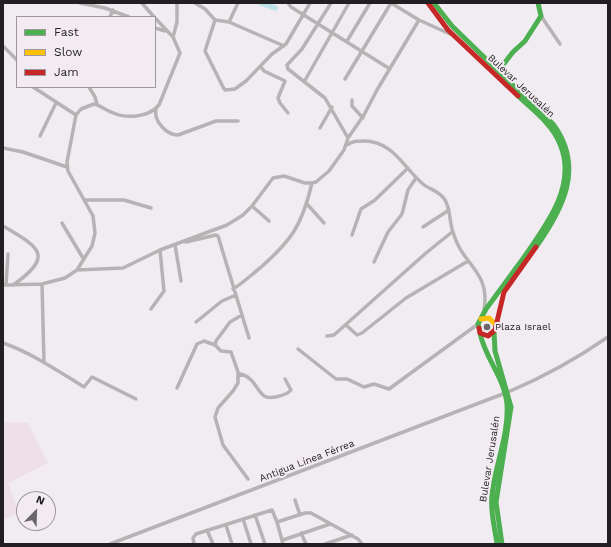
<!DOCTYPE html>
<html>
<head>
<meta charset="utf-8">
<style>
  body { margin:0 }
  #map { position:relative; width:611px; height:547px; overflow:hidden; background:#f1ecf1; font-family:"Work Sans",sans-serif }
  canvas { display:block }
  .frame { position:absolute; inset:0; border:4px solid #211f21; pointer-events:none }
  .legend { position:absolute; left:16px; top:16px; width:140px; height:72px; box-sizing:border-box; background:#f2ebf2; border:1px solid #9e999e; margin:0; padding:5px 7px; list-style:none; font-size:12px; color:#211f21 }
  .legend li { display:flex; align-items:center; gap:8px; height:20px }
  .legend b { width:20px; border:1px solid #9e999e }
  .north { position:absolute; left:16px; top:491px; width:40px; height:40px; box-sizing:border-box; background:#f2ebf2; border:1px solid #9e999e; border-radius:50%; rotate:23deg; font-size:11px; font-weight:700; line-height:16px; text-align:center; color:#211f21 }
  .north::after { content:''; display:block; margin:auto; width:14px; height:18px; background:#6a676a; clip-path:polygon(50% 0,100% 100%,50% 72%,0 100%) }
</style>
</head>
<body>
<div id="map">
<canvas width="611" height="547"></canvas>
<div class="frame"></div>
<ul class="legend">
<li><b style="height:5px;background:#4caf50"></b>Fast</li>
<li><b style="height:5px;background:#ffc107"></b>Slow</li>
<li><b style="height:5px;background:#c62828"></b>Jam</li>
</ul>
<div class="north">N</div>
</div>
<script>
const ctx = document.querySelector('canvas').getContext('2d');
ctx.lineJoin = 'round';
function fillPath(path, color) { ctx.fillStyle = color; ctx.fill(path, 'evenodd'); }
function trace(path, color, width, dash) { ctx.strokeStyle = color; ctx.lineWidth = width; ctx.lineCap = dash ? 'butt' : 'round'; ctx.setLineDash(dash || []); ctx.stroke(path); }
function label(font, color, halo, rows, align = 'center') {
  ctx.font = font + ' "Work Sans",sans-serif'; ctx.lineWidth = 4; ctx.setLineDash([]); ctx.textBaseline = 'middle'; ctx.strokeStyle = halo; ctx.fillStyle = color; for (const [text, x, y, turn = 0] of rows) {
    ctx.save(); ctx.translate(x, y); ctx.rotate((+turn || 0) * Math.PI / 180); ctx.textAlign = isNaN(turn) ? turn : align; if (halo) ctx.strokeText(text, 0, 0); ctx.fillText(text, 0, 0); ctx.restore();
  }
}
fillPath(new Path2D(`
  M 3,422 L 28,423 L 48,463 L 8,483 L 19,513 L 3,519 Z`), '#efdfe8');
trace(new Path2D(`
  M 261,3 L 275,8`), '#bfe2e9', 5.5);
trace(new Path2D(`
  M 80,3 L 105,8 L 129,17
  M 142,3 L 154,17
  M 195,3 L 205,9 L 215,20 L 229,22 L 284,46
  M 288,3 L 291,7 L 390,69
  M 331,3 L 302,49 L 287,65 L 288,69 L 325,98 L 348,138
  M 391,3 L 419,20 L 450,34
  M 541,16 L 560,44
  M 110,17 L 113,10
  M 215,20 L 205,51 L 223,87 L 225,90 L 235,89 L 246,81 L 272,54 L 286,44 L 310,3
  M 229,22 L 238,3
  M 155,28 L 165,31
  M 173,37 L 177,22 L 177,3
  M 347,41 L 370,3
  M 3,46 L 17,60
  M 261,67 L 264,71 L 285,81 L 278,98 L 280,103 L 288,113
  M 345,79 L 391,3
  M 304,82 L 349,3
  M 33,87 L 76,115
  M 89,87 L 95,97 L 97,104
  M 352,100 L 352,106 L 363,118
  M 156,109 C 153,121 167,135 178,135 L 216,121 L 238,121
  M 320,128 L 332,107
  M 40,136 L 56,103
  M 347,145 C 352,141 357,141 364,141 C 393,141 404,168 423,184 C 430,190 440,191 445,200 C 451,210 449,222 453,232 C 462,266 491,270 484,311
  M 3,148 L 23,152 L 67,167
  M 85,200 L 124,200 L 151,208
  M 307,204 L 324,223
  M 252,206 L 269,221
  M 62,223 L 83,258
  M 3,226 C 38,247 56,255 13,285
  M 423,227 L 449,210
  M 352,235 L 361,209 L 375,200 L 408,168
  M 186,242 L 216,235 L 218,236 L 249,338
  M 175,245 L 181,281
  M 374,262 L 388,232 L 402,214 L 408,190 L 416,178
  M 77,270 L 123,268 L 160,250 L 227,225 L 243,215 L 252,206 L 273,178 L 284,176 L 305,183 L 312,183 L 316,182 L 329,171 L 344,150 L 348,138 L 364,115 L 377,90 L 419,20
  M 42,284 L 44,362
  M 3,285 L 42,284 L 65,278 L 77,270 L 92,246 L 95,233 L 93,216 L 68,171 L 67,162 L 76,115 L 81,109 L 94,104 C 100,105 105,110 111,112 C 126,119 148,118 159,105 L 180,53 L 173,37 L 155,18
  M 6,285 L 8,254
  M 233,289 C 243,283 251,275 260,268 C 292,240 302,225 312,183
  M 151,309 L 164,291 L 160,250
  M 242,315 L 230,322 L 216,341 L 215,345 L 221,351 L 231,352 L 238,372 L 238,383 L 233,391 L 218,408 L 215,417 L 223,445 L 248,479
  M 196,322 L 222,301 L 236,295
  M 346,325 L 357,335 L 362,333 L 406,298 L 468,261
  M 327,336 L 334,335 L 426,253 L 452,232
  M 3,343 C 32,353 58,371 84,387 L 92,377 L 136,399
  M 298,349 L 336,379 L 347,379 L 364,387 L 374,384 L 389,389 L 478,324
  M 239,376 L 241,374 C 254,378 255,388 264,396 C 270,400 287,395 291,390 L 285,379
  M 177,388 L 197,344 L 204,341 L 215,345
  M 295,500 L 300,515
  M 255,515 L 265,544
  M 243,519 L 251,544
  M 277,522 L 305,513 L 311,513 L 358,539 L 362,544
  M 226,525 L 232,544
  M 207,530 L 213,544
  M 301,533 L 306,544
  M 283,540 L 330,524
  M 110,544 L 508,392 C 544,377 576,359 608,337
  M 194,544 L 193,538 L 196,534 L 272,510 L 277,522 L 283,544
  M 325,544 L 352,535`), '#b5b3b4', 3.5);
trace(new Path2D(`
  M 434,3 L 452,26 L 553,124 C 585,167 563,209 536,247
  M 499,70 L 513,52 L 525,41 L 541,16 L 538,3
  M 479,328 L 478,324 L 486,309 C 498,293 510,276 522,260 C 545,227 578,186 560,144 C 552,124 534,111 518,96
  M 494,332 L 495,351 L 511,407 L 496,502 L 502,544
  M 480,333 C 485,358 505,379 507,404 C 509,435 495,465 492,495 C 490,512 495,528 497,544`), '#4caf50', 5);
trace(new Path2D(`
  M 481,319 L 489,318 L 495,324`), '#ffc107', 5);
trace(new Path2D(`
  M 428,3 L 448,30 L 518,96
  M 479,328 L 480,333 L 488,336 L 495,330 L 504,292 L 536,247`), '#c62828', 5);
for (const [x, y, r, color] of [
  [487,327,4,"#6a676a"]
]) { const dot = new Path2D(); dot.arc(x, y, r, 0, 2 * Math.PI); ctx.fillStyle = color; ctx.fill(dot); trace(dot, '#f2ebf2', 1.5); }
label('10px', '#211f21', '#f2ebf2', [
  ["Bulevar Jerusalén",521,86,43],
  ["Bulevar Jerusalén",490,459,-81],
  ["Antigua Línea Férrea",307,461,-21]
]);
label('10px', '#211f21', '#f2ebf2', [
  ["Plaza Israel",495,327]
], 'left');
</script>
</body>
</html>
